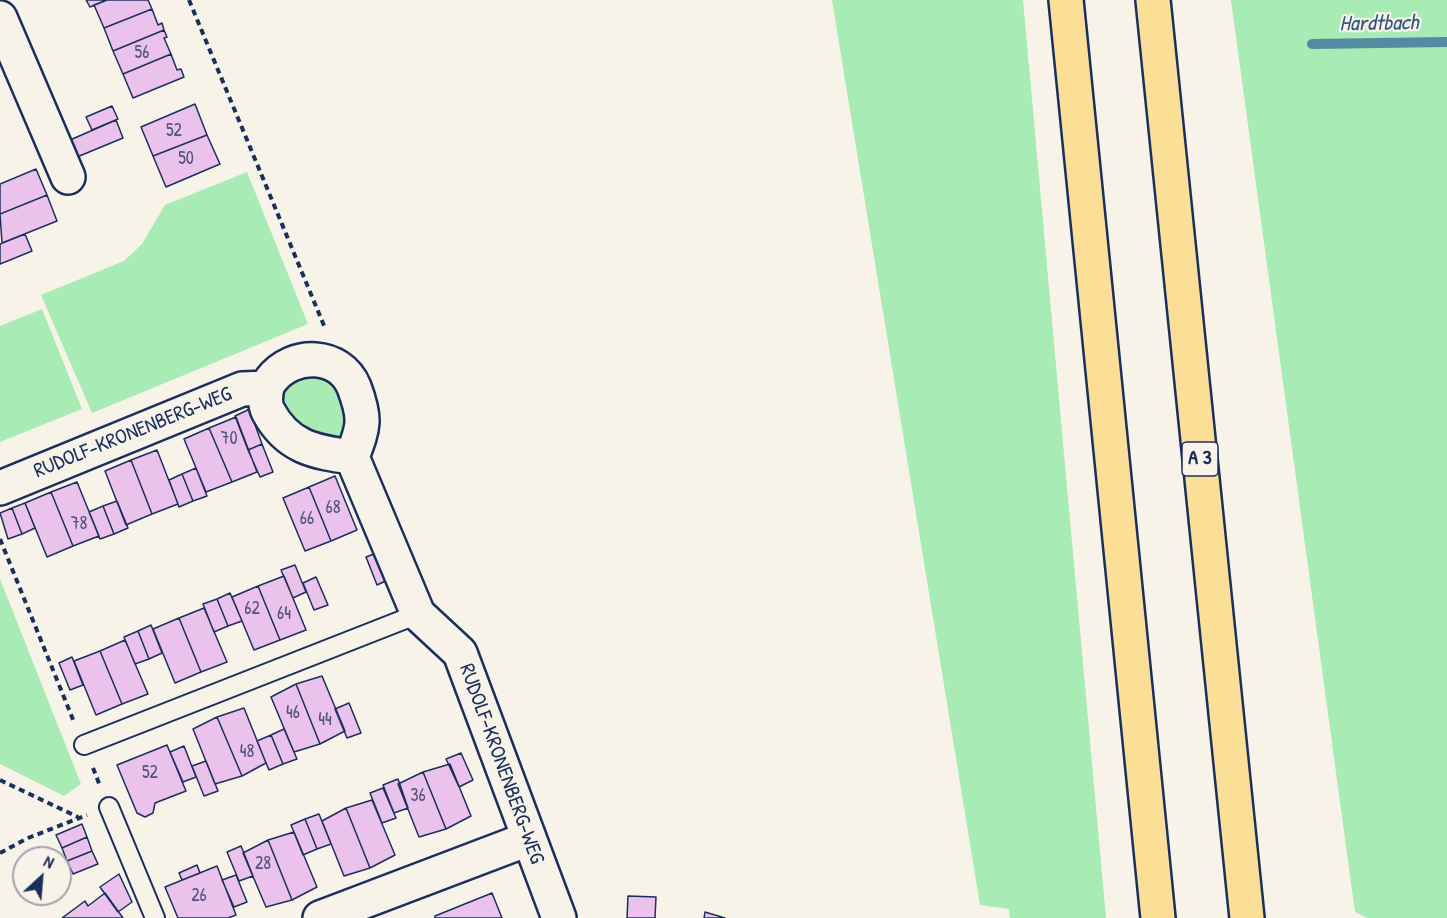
<!DOCTYPE html>
<html>
<head>
<meta charset="utf-8">
<style>
  body { margin:0 }
  #map { position:relative; width:1447px; height:918px; overflow:hidden; background:#f7f3e8; font-family:"Patrick Hand",sans-serif }
  canvas { display:block }
  .north { position:absolute; left:12px; top:846px; width:60px; height:60px; box-sizing:border-box; background:#f7f3e8; border:2px solid #9fa5b1; border-radius:50%; rotate:26deg; font-size:16px; font-weight:700; line-height:24px; text-align:center; color:#1b2f5e }
  .north::after { content:''; display:block; margin:auto; width:21px; height:27px; background:#1b2f5e; clip-path:polygon(50% 0,100% 100%,50% 72%,0 100%) }
</style>
</head>
<body>
<div id="map">
<canvas width="1447" height="918"></canvas>
<div class="north">N</div>
</div>
<script>
const ctx = document.querySelector('canvas').getContext('2d');
ctx.lineJoin = 'round';
function fillPath(path, color) { ctx.fillStyle = color; ctx.fill(path, 'evenodd'); }
function trace(path, color, width, dash) { ctx.strokeStyle = color; ctx.lineWidth = width; ctx.lineCap = dash ? 'butt' : 'round'; ctx.setLineDash(dash || []); ctx.stroke(path); }
function label(font, color, halo, rows, align = 'center') {
  ctx.font = font + ' "Patrick Hand",sans-serif'; ctx.lineWidth = 4.5; ctx.setLineDash([]); ctx.textBaseline = 'middle'; ctx.strokeStyle = halo; ctx.fillStyle = color; for (const [text, x, y, turn = 0] of rows) {
    ctx.save(); ctx.translate(x, y); ctx.rotate((+turn || 0) * Math.PI / 180); ctx.textAlign = isNaN(turn) ? turn : align; if (halo) ctx.strokeText(text, 0, 0); ctx.fillText(text, 0, 0); ctx.restore();
  }
}
fillPath(new Path2D(`
  M 832,0 L 1023,0 L 1106,918 L 1010,918 L 1009,909 L 980,905 Z
  M 1231,0 L 1447,0 L 1447,918 L 1367,918 L 1355,912 Z
  M 247,172 L 308,324 L 92,413 L 41,295 L 124,261 L 142,244 L 165,205 Z
  M 42,309 L 82,409 L 0,442 L 0,326 Z
  M 303,371 L 337,381 L 353,432 L 336,444 L 282,417 L 278,386 Z
  M 0,579 L 81,784 L 64,796 L 0,764 Z`), '#a8ebb4');
trace(new Path2D(`
  M 1312,44 L 1447,42`), '#538ba2', 10);
const building = new Path2D(`
  M 86,0 L 107,0 L 90,7 Z
  M 107,0 L 148,0 L 152,9 L 104,28 L 94,5 Z
  M 152,9 L 158,25 L 162,23 L 164,30 L 113,51 L 104,28 Z
  M 164,30 L 167,37 L 164,38 L 171,54 L 123,74 L 113,51 Z
  M 171,54 L 177,70 L 181,69 L 184,77 L 133,98 L 123,74 Z
  M 195,104 L 207,135 L 153,156 L 141,127 Z
  M 112,106 L 118,119 L 92,130 L 86,117 Z
  M 116,120 L 123,138 L 77,157 L 70,140 Z
  M 207,135 L 220,164 L 166,187 L 153,156 Z
  M 36,169 L 47,195 L 0,214 L 0,184 Z
  M 47,195 L 57,221 L 2,243 L 0,214 Z
  M 25,234 L 32,251 L 0,264 L 0,244 Z
  M 254,407 L 259,421 L 254,422 L 262,444 L 248,450 L 235,416 Z
  M 236,417 L 257,472 L 232,482 L 209,428 Z
  M 209,428 L 232,482 L 206,492 L 184,439 Z
  M 262,444 L 273,472 L 260,477 L 248,450 Z
  M 157,450 L 178,504 L 152,514 L 131,460 Z
  M 131,460 L 152,514 L 126,525 L 105,471 Z
  M 196,468 L 207,496 L 193,501 L 182,474 Z
  M 182,474 L 193,501 L 179,507 L 169,480 Z
  M 335,476 L 357,530 L 331,541 L 309,487 Z
  M 77,482 L 99,536 L 73,546 L 51,492 Z
  M 309,487 L 331,541 L 305,551 L 283,498 Z
  M 51,492 L 73,546 L 47,557 L 25,503 Z
  M 117,501 L 128,528 L 114,534 L 103,506 Z
  M 25,503 L 35,528 L 22,534 L 12,508 Z
  M 103,506 L 114,534 L 100,539 L 89,512 Z
  M 12,508 L 22,534 L 8,539 L 0,513 Z
  M 379,552 L 390,579 L 377,585 L 366,557 Z
  M 295,565 L 306,592 L 293,598 L 281,570 Z
  M 284,576 L 306,630 L 280,640 L 258,586 Z
  M 316,577 L 328,605 L 314,610 L 303,583 Z
  M 258,586 L 280,640 L 254,650 L 232,597 Z
  M 230,593 L 242,621 L 228,626 L 217,599 Z
  M 217,599 L 228,626 L 214,632 L 203,604 Z
  M 204,608 L 227,662 L 201,672 L 179,618 Z
  M 179,618 L 201,672 L 175,683 L 153,629 Z
  M 151,625 L 162,653 L 149,659 L 138,631 Z
  M 138,631 L 149,659 L 135,664 L 124,637 Z
  M 125,640 L 148,694 L 122,704 L 100,651 Z
  M 100,651 L 122,704 L 96,715 L 74,661 Z
  M 72,657 L 83,685 L 70,690 L 59,663 Z
  M 322,676 L 345,731 L 320,744 L 296,684 Z
  M 296,684 L 320,744 L 294,752 L 271,697 Z
  M 349,703 L 361,733 L 347,738 L 335,709 Z
  M 244,708 L 266,763 L 242,776 L 217,717 Z
  M 217,717 L 242,776 L 215,784 L 193,729 Z
  M 284,729 L 297,759 L 283,764 L 271,735 Z
  M 271,735 L 283,764 L 269,770 L 257,741 Z
  M 167,745 L 186,791 L 155,803 L 153,813 L 145,817 L 137,813 L 117,765 Z
  M 184,746 L 196,777 L 183,782 L 170,752 Z
  M 461,753 L 473,780 L 459,787 L 446,759 Z
  M 206,761 L 218,791 L 204,796 L 192,766 Z
  M 450,764 L 471,816 L 446,829 L 423,772 Z
  M 423,772 L 446,829 L 419,837 L 398,784 Z
  M 398,779 L 408,808 L 394,813 L 383,785 Z
  M 383,788 L 396,818 L 382,823 L 370,793 Z
  M 372,800 L 395,855 L 370,868 L 346,808 Z
  M 346,808 L 370,868 L 344,876 L 322,821 Z
  M 319,814 L 331,844 L 317,849 L 305,819 Z
  M 305,819 L 317,849 L 303,855 L 291,825 Z
  M 82,824 L 87,837 L 62,848 L 56,835 Z
  M 294,832 L 317,887 L 292,900 L 268,840 Z
  M 87,837 L 92,851 L 67,861 L 62,848 Z
  M 268,840 L 292,900 L 266,907 L 243,853 Z
  M 241,846 L 253,876 L 239,881 L 227,852 Z
  M 92,851 L 98,864 L 73,874 L 67,861 Z
  M 197,865 L 200,873 L 182,880 L 179,873 Z
  M 217,866 L 236,915 L 228,918 L 178,918 L 165,887 Z
  M 119,874 L 132,902 L 118,912 L 100,887 Z
  M 236,875 L 247,902 L 234,907 L 222,880 Z
  M 105,893 L 123,918 L 62,918 L 85,901 L 88,906 Z
  M 492,893 L 502,918 L 435,918 L 435,916 Z
  M 628,896 L 656,897 L 655,918 L 627,918 Z
  M 705,912 L 725,918 L 704,918 Z`);
fillPath(building, '#eac2eb');
trace(building, '#1b2f5e', 1.5);
const lane = new Path2D(`
  M 84,745 L 418,614
  M 109,807 L 155,918`);
const street = new Path2D(`
  M 0,18 L 68,177
  M 352,457 C 314,452 287,447 268,411 C 264,403 265,387 271,380 C 293,351 340,353 354,387 C 366,419 364,426 352,457 L 418,614 L 460,653 L 559,918
  M 0,488 L 242,389 L 267,388
  M 320,918 L 528,839`);
const highway = new Path2D(`
  M 1066,0 L 1158,918
  M 1153,0 L 1247,918`);
trace(lane, '#1b2f5e', 22);
trace(street, '#1b2f5e', 38);
trace(highway, '#1b2f5e', 38);
trace(new Path2D(`
  M 189,0 L 325,328
  M 0,539 L 74,722
  M 93,768 L 100,786
  M 0,780 L 78,817
  M 0,853 L 28,838 L 87,815`), '#1b2f5e', 4, [6, 4.5]);
trace(lane, '#f7f3e8', 18);
trace(street, '#f7f3e8', 33);
trace(highway, '#fbdf96', 33);
label('18px', '#4f5481', null, [
  ["56",142,53],
  ["52",174,131],
  ["50",186,159],
  ["70",229,439],
  ["68",333,508],
  ["66",307,519],
  ["78",79,524],
  ["62",252,609],
  ["64",284,614],
  ["46",293,713],
  ["44",325,720],
  ["48",247,752],
  ["52",150,773],
  ["36",418,796],
  ["28",263,864],
  ["26",199,896]
]);
for (const [x, y, w] of [
  [1200,459,36]
]) { const box = new Path2D(); box.roundRect(x - w / 2, y - 17, w, 34, 4.5); ctx.fillStyle = '#f7f3e8'; ctx.fill(box); trace(box, '#1b2f5e', 1.5); }
label('bold 20px', '#1b2f5e', null, [
  ["A 3",1200,459]
]);
label('21px', '#1b2f5e', '#f7f3e8', [
  ["RUDOLF-KRONENBERG-WEG",133,433,-22],
  ["RUDOLF-KRONENBERG-WEG",501,764,70]
]);
label('italic 22px', '#32567a', '#f7f3e8', [
  ["Hardtbach",1379,24,-1]
]);
</script>
</body>
</html>
